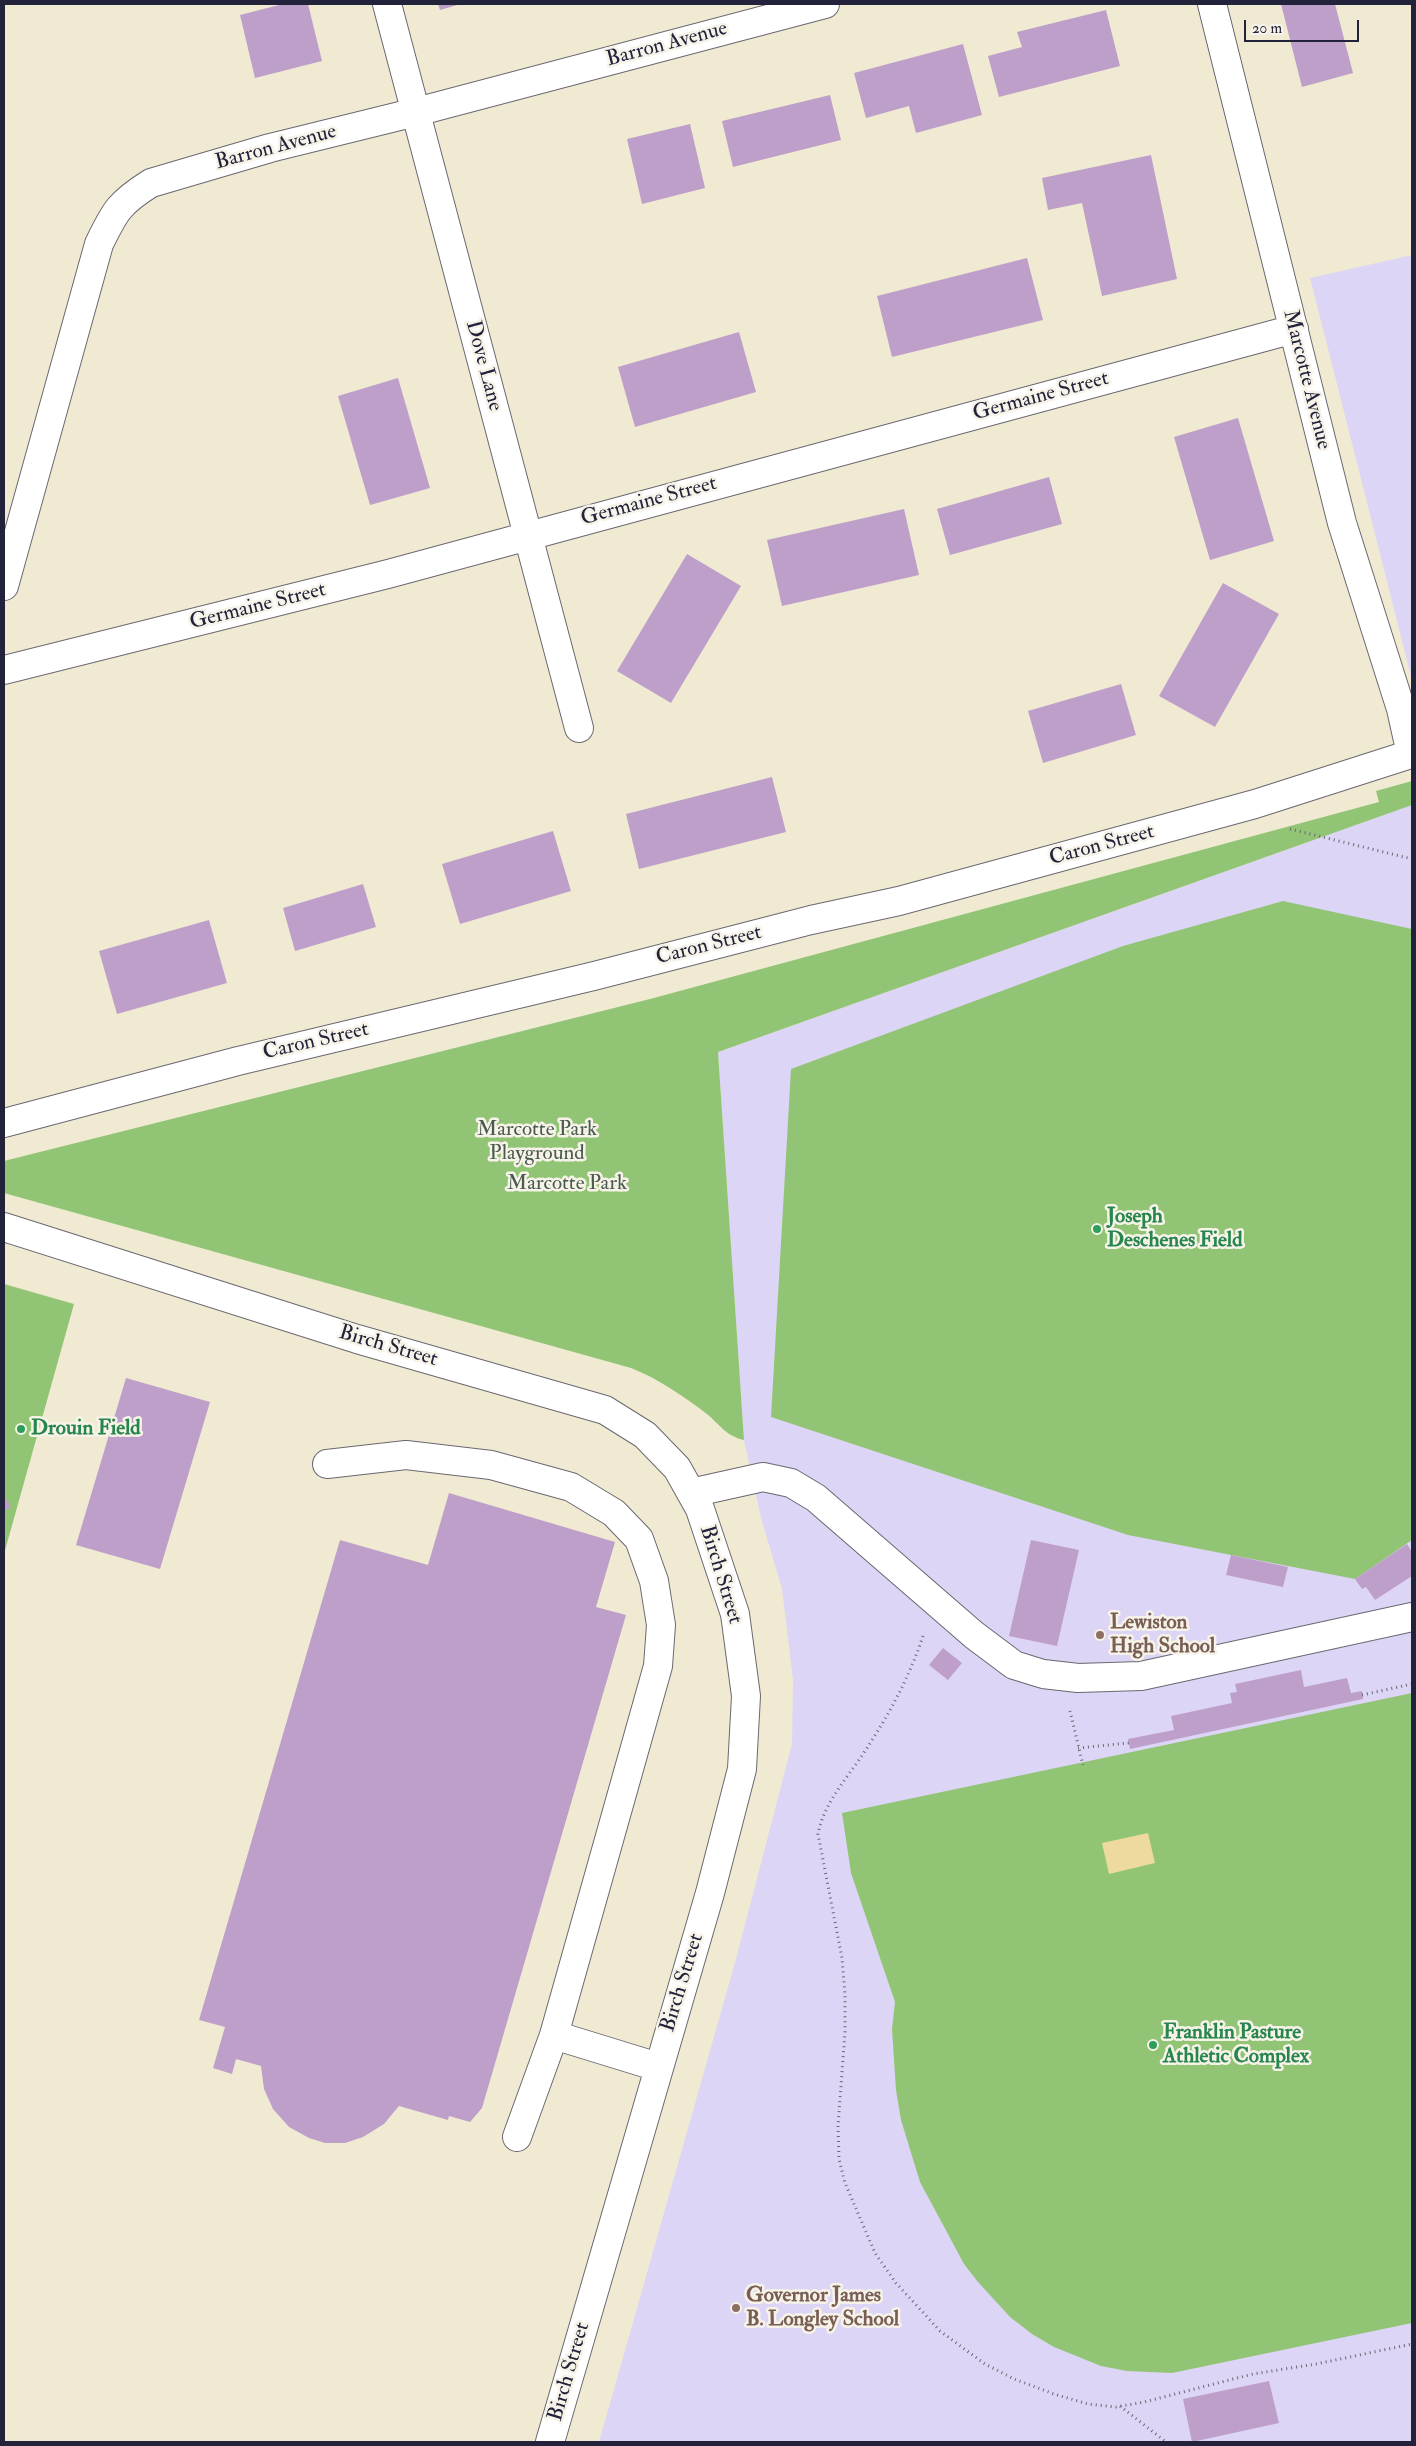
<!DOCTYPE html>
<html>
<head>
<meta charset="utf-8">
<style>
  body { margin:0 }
  #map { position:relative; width:1416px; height:2446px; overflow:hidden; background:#f1ead3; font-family:"IM FELL Double Pica",serif }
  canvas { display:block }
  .frame { position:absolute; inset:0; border:5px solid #22223b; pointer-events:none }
  .scale { position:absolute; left:1244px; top:20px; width:115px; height:22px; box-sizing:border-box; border:2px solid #22223b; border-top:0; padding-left:6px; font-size:15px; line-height:18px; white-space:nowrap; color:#22223b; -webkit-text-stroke:4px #f7f3e8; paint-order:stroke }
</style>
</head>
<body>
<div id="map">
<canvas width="1416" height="2446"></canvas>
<div class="frame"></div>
<div class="scale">20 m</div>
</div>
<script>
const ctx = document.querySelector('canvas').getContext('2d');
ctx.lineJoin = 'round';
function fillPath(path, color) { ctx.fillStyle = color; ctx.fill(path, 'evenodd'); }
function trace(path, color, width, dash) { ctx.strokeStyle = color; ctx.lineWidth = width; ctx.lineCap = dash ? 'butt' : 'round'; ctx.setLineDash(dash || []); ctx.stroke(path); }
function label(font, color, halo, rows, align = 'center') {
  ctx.font = font + ' "IM FELL Double Pica",serif'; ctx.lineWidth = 5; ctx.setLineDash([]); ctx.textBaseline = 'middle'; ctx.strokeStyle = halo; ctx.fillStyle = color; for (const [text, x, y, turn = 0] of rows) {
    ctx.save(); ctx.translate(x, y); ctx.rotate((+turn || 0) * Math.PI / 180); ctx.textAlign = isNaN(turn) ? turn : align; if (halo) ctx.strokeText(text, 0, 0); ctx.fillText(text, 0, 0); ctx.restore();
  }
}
fillPath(new Path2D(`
  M 1412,255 L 1412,680 L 1310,278 Z
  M 1412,805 L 1412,2442 L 599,2442 L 736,1959 L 792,1744 L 793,1680 L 782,1589 L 761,1518 L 744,1440 L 718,1052 Z`), '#ddd5f6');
fillPath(new Path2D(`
  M 1412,781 L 1412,805 L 718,1052 L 744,1440 C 726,1436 720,1425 707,1414 C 683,1396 659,1379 631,1368 L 4,1193 L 4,1161 L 650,999 L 1379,802 L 1376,791 Z
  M 1283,901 L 1412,929 L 1412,1540 L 1355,1579 L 1128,1535 L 771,1417 L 791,1069 L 1123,946 Z
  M 4,1284 L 74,1304 L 4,1554 Z
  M 1412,1693 L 1412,2323 L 1172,2373 L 1127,2371 L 1101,2366 L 1054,2347 L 1032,2334 L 1010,2317 L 978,2282 L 964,2264 L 920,2182 L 901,2120 L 896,2090 L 892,2029 L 895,2002 L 851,1873 L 842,1813 Z`), '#92c475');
fillPath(new Path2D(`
  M 1148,1833 L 1155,1863 L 1109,1874 L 1102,1843 Z`), '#eeda9e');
fillPath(new Path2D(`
  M 283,4 L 308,4 L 322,61 L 255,78 L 240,15 Z
  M 438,4 L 461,4 L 440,10 Z
  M 1281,4 L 1335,4 L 1353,73 L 1302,87 Z
  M 1106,10 L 1120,66 L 999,97 L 988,56 L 1022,47 L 1017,32 Z
  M 963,44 L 982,115 L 916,133 L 909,106 L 866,118 L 854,73 Z
  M 830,95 L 841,140 L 733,167 L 722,121 Z
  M 690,124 L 705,188 L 642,204 L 627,139 Z
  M 1151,155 L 1177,279 L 1102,296 L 1082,203 L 1048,210 L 1042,178 Z
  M 1027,258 L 1043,320 L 892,357 L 877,296 Z
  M 739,332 L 756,392 L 635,427 L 618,367 Z
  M 398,378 L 430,488 L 370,505 L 338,396 Z
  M 1238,418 L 1274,541 L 1210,560 L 1174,437 Z
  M 1049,477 L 1062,524 L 950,555 L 937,509 Z
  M 904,509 L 919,575 L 782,606 L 767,540 Z
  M 687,554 L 741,586 L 671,703 L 617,671 Z
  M 1223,583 L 1279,614 L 1215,727 L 1159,696 Z
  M 1121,684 L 1136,735 L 1043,763 L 1028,711 Z
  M 772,777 L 786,832 L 639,869 L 626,814 Z
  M 553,831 L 571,891 L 460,924 L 442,864 Z
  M 363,884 L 376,927 L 295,951 L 283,908 Z
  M 209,920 L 227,983 L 117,1014 L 99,951 Z
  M 126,1378 L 210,1402 L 160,1569 L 76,1545 Z
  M 449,1493 L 615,1542 L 596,1607 L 626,1615 L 482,2108 L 470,2122 L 449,2116 L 448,2120 L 399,2106 L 384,2124 L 363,2137 L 345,2143 L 325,2143 L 309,2138 L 289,2127 L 273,2109 L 264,2089 L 261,2066 L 236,2059 L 232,2074 L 213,2068 L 225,2027 L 199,2020 L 340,1540 L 428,1565 Z
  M 4,1495 L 11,1507 L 4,1511 Z
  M 1031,1540 L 1079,1550 L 1057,1646 L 1009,1636 Z
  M 1407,1544 L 1412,1552 L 1412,1576 L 1375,1600 L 1366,1587 L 1362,1589 L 1355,1579 Z
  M 1231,1555 L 1288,1567 L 1283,1587 L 1226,1575 Z
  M 943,1648 L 962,1663 L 948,1680 L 929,1665 Z
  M 1301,1670 L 1304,1687 L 1347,1678 L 1351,1693 L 1362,1691 L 1363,1699 L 1130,1749 L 1128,1739 L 1174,1730 L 1171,1716 L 1232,1703 L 1230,1693 L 1237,1692 L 1235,1684 Z
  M 1269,2381 L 1279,2423 L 1192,2442 L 1183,2399 Z`), '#bd9fca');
const minor = new Path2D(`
  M 387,4 L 579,728
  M 4,586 L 99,244 C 115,211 119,203 151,183 L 270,148 L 416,112 L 825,4
  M 4,670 L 388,574 L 1294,329
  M 4,1123 L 238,1061 L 594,976 L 811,920 L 899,901 L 1255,804 L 1411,754 L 1401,709 L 1342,523 L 1212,4
  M 4,1227 L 357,1339 L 605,1410 L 645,1435 L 677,1468 L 700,1509 L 735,1614 L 746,1696 L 742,1769 L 710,1893 L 550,2442
  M 327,1464 L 406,1455 L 491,1465 L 571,1487 L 614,1513 L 639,1539 L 654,1581 L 661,1625 L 658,1666 L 554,2035 L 517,2137
  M 691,1493 L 763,1477 L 791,1483 L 816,1498 L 974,1635 L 1014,1665 L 1043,1674 L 1078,1678 L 1141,1676 L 1412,1617
  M 554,2035 L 658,2067`);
trace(minor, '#6a6870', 30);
trace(new Path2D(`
  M 1290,829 L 1412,859
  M 923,1636 C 910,1675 891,1711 869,1745 C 851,1774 824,1801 818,1834 L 842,1958 L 845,1995 L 845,2032 L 838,2126 L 839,2159 L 845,2183 L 875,2253 L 896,2283 L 940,2331 L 985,2364 L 1014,2379 L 1054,2394 L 1088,2404 L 1116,2407 L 1144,2402 L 1253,2374 L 1316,2364 L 1412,2344
  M 1362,1695 L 1412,1684
  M 1070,1711 L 1083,1765
  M 1078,1748 L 1129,1743
  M 1120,2406 L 1166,2442`), '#6a6870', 3, [1, 4]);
trace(minor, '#fff', 28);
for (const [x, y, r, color] of [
  [1097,1229,5,"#2e9e5b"],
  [21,1429,5,"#2e9e5b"],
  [1100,1635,5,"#8d6e63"],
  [1153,2045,5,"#2e9e5b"],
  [736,2308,5,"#8d6e63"]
]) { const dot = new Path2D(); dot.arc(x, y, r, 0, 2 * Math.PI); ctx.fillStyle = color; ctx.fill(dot); trace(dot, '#f7f3e8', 2); }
label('21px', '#22223b', '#f7f3e8', [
  ["Barron Avenue",667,45,-15],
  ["Barron Avenue",276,148,-15],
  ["Dove Lane",483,366,75],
  ["Marcotte Avenue",1306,380,76],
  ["Germaine Street",1041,397,-15],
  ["Germaine Street",649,502,-15],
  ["Germaine Street",258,607,-14],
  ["Caron Street",1102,846,-15],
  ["Caron Street",709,946,-14],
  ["Caron Street",316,1042,-13],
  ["Birch Street",388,1347,16],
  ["Birch Street",720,1575,73],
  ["Birch Street",683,1983,-73],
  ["Birch Street",570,2372,-74]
]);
label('21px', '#495b4f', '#f7f3e8', [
  ["Marcotte Park",537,1130],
  ["Playground",537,1154],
  ["Marcotte Park",567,1184]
]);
label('bold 21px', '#27864d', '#f7f3e8', [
  ["Joseph",1107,1217],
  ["Deschenes Field",1107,1241],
  ["Drouin Field",31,1429],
  ["Franklin Pasture",1163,2033],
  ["Athletic Complex",1163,2057]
], 'left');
label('bold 21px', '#785e54', '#f7f3e8', [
  ["Lewiston",1110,1623],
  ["High School",1110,1647],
  ["Governor James",746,2296],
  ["B. Longley School",746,2320]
], 'left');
</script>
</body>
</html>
